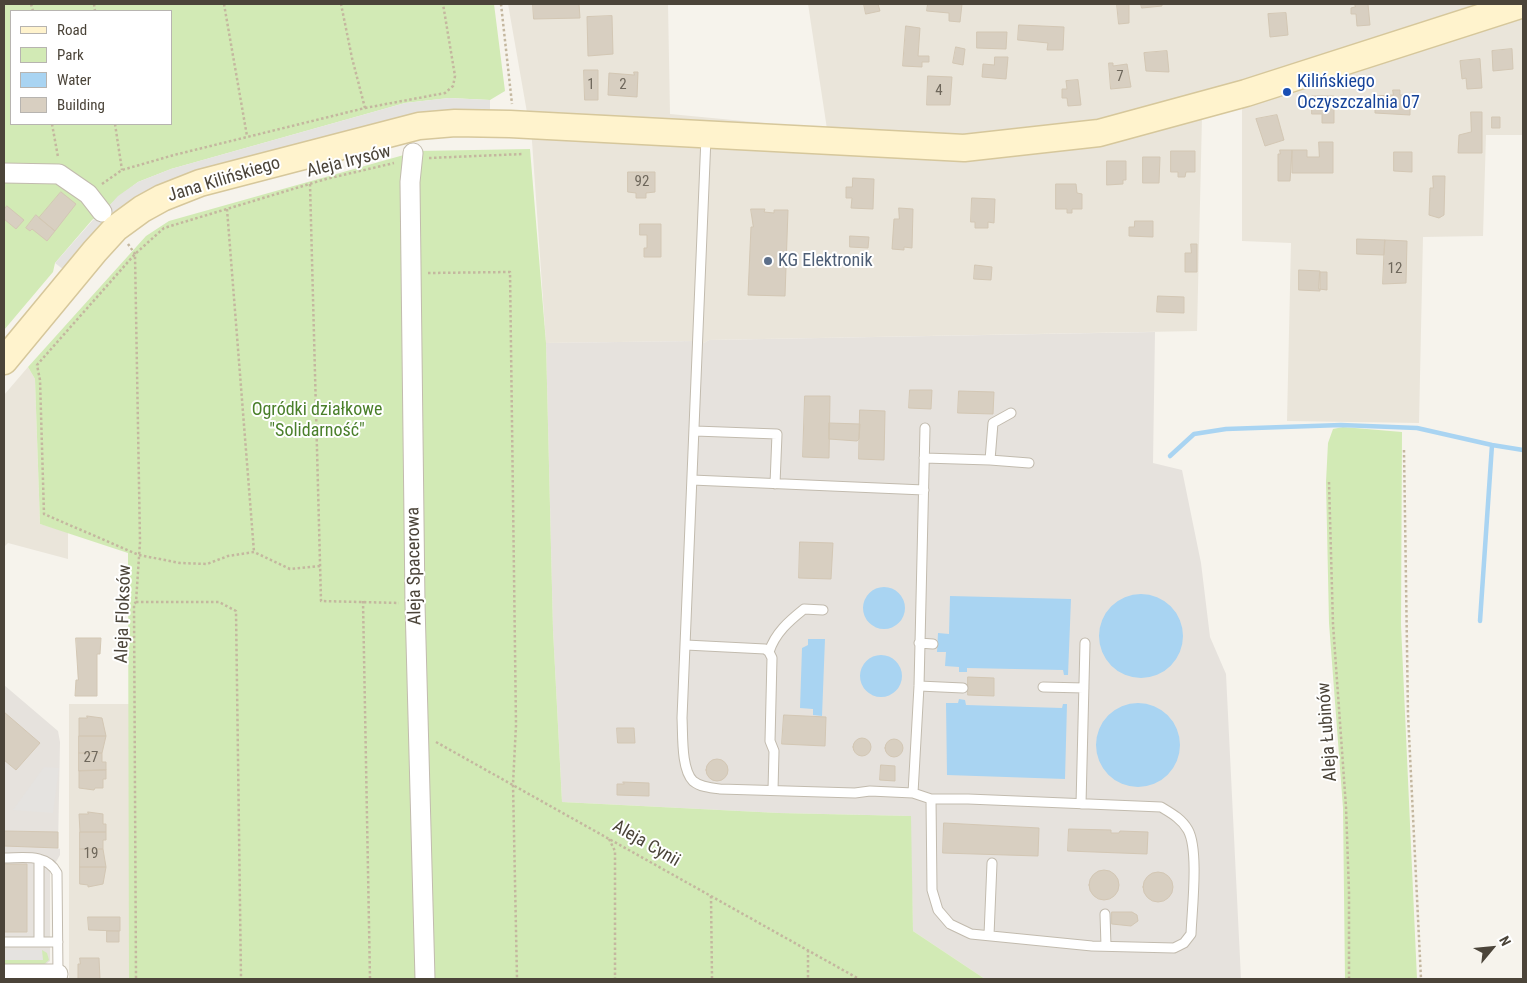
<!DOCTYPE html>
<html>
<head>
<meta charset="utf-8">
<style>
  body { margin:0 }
  #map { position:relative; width:1527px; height:983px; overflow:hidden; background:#f6f3ec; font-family:"Roboto Condensed",sans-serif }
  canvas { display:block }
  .frame { position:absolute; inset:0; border:5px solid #4b4439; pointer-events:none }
  .legend { position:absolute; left:10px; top:10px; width:162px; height:115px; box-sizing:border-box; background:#fff; border:1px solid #b7b4b0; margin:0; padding:6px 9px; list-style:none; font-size:15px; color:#4b4439 }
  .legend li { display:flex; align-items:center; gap:10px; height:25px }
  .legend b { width:25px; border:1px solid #b7b4b0 }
  .north { position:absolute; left:1467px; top:923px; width:50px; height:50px; -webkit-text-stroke:4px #fff; paint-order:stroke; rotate:62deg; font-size:14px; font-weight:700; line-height:20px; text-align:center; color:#4b4439 }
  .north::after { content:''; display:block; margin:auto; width:18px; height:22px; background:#4b4439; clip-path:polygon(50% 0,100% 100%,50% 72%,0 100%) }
</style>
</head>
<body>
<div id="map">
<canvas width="1527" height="983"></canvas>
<div class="frame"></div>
<ul class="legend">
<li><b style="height:6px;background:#fff3cd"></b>Road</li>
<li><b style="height:14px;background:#d2eab5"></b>Park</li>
<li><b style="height:14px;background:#a9d4f2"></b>Water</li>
<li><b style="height:14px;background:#d8cfc1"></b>Building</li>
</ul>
<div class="north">N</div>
</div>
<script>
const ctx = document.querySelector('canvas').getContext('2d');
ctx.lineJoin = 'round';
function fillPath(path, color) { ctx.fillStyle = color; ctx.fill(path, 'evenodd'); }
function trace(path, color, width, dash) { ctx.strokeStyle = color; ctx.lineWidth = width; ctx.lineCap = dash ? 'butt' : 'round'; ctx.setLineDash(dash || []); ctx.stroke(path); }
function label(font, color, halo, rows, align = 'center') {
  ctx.font = font + ' "Roboto Condensed",sans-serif'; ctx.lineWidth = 4; ctx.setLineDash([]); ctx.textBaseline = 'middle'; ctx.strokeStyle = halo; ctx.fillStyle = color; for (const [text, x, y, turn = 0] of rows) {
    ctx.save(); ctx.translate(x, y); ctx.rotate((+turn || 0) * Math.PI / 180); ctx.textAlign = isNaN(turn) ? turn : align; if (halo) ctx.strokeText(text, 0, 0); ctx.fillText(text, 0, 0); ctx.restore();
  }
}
fillPath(new Path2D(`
  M 508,4 L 668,4 L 670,114 L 827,129 L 808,4 L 1519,4 L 1523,10 L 1523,135 L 1486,135 L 1483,236 L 1423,237 L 1419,423 L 1287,421 L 1291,243 L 1242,241 L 1242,106 L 1202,117 L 1197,331 L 709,340 L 704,343 L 692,343 L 692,341 L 546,343 L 532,141 Z
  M 28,367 L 35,379 L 40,524 L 68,532 L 68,559 L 8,543 L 4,547 L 4,395 Z
  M 69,704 L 129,704 L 129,979 L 69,979 Z`), '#eae5da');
fillPath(new Path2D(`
  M 1155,332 L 1153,463 L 1182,470 L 1201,563 L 1210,637 L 1226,674 L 1241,979 L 985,979 L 913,931 L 910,816 L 779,813 L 562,802 L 553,630 L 546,343 L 693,341 L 693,343 L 704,343 L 709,340 Z
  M 4,685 L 58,731 L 60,742 L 58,848 L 60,849 L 60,855 L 50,872 L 50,961 L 43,966 L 4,966 Z`), '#e6e2dd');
fillPath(new Path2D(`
  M 4,4 L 494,4 L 505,91 L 490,100 L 449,98 L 405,103 L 171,169 L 138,182 L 129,189 L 92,220 L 55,263 L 53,272 L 4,330 ZM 11,11 L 171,11 L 171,124 L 11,124 Z
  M 530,149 L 546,343 L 553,630 L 562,802 L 779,813 L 911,816 L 913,931 L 985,979 L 129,979 L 128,553 L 40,524 L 35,379 L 28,367 L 146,236 L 169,221 L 418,151 Z
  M 1343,427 L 1402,432 L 1401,625 L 1417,979 L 1345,979 L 1343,808 L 1329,623 L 1326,482 L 1328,443 L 1333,429 Z
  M 4,950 L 42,950 L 47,953 L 49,960 L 42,966 L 4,967 Z`), '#d2eab5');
fillPath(new Path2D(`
  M 449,98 L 490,100 L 490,116 L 117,217 L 108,207 L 118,196 L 138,182 L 171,169 L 405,103 Z
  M 97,218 L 106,228 L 68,273 L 55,263 L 93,220 Z
  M 44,767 L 59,768 L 53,813 L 13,810 Z
  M 4,950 L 42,950 L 43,960 L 4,960 Z`), '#e5e3e0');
fillPath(new Path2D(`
  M863 608a21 21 0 1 1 42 0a21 21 0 1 1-42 0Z
  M1099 636a42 42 0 1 1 84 0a42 42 0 1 1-84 0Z
  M 950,596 L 1071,599 L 1068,675 L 1064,675 L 1063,670 L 967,668 L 967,672 L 959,672 L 959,667 L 945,666 L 946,652 L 937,652 L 938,633 L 949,634 Z
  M 808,639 L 825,639 L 822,716 L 813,715 L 813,709 L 800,708 L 802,648 L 808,645 Z
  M860 676a21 21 0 1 1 42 0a21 21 0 1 1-42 0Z
  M 959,699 L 965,700 L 966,705 L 1062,708 L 1063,704 L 1067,704 L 1065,779 L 947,775 L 946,703 L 958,703 Z
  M1096 745a42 42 0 1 1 84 0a42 42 0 1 1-84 0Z`), '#a9d4f2');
trace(new Path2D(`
  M 1170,456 L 1194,434 L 1226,429 L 1341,425 L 1417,428 L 1492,445 L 1523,450
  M 1480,621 L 1492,445`), '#a9d4f2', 4.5);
const building = new Path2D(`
  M 533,4 L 579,4 L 580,18 L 534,19 Z
  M 864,4 L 878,4 L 880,11 L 866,14 Z
  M 928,4 L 962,4 L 960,22 L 949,21 L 949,13 L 927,11 Z
  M 1117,4 L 1129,4 L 1129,23 L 1119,24 Z
  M 1141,4 L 1162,4 L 1162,6 L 1142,8 Z
  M 1355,4 L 1368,4 L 1370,25 L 1357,26 L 1356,14 L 1351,14 L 1351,8 L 1355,7 Z
  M 1286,13 L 1288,35 L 1270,37 L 1268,14 Z
  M 612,16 L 613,54 L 588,56 L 587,17 Z
  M 1019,25 L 1064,27 L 1063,50 L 1047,50 L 1048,43 L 1018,40 Z
  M 906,26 L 920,28 L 918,56 L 929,56 L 929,62 L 922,62 L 922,67 L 903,66 Z
  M 977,32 L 1007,32 L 1006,49 L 977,48 Z
  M 956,47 L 965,49 L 963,65 L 953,63 Z
  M 1512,49 L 1513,69 L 1493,71 L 1492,51 Z
  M 1167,51 L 1169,72 L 1146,71 L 1144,53 Z
  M 995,57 L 1008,57 L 1006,79 L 982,77 L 983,64 L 994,65 Z
  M 1480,59 L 1482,88 L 1467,89 L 1466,78 L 1462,79 L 1460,61 Z
  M 1109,63 L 1113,63 L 1113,66 L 1127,64 L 1131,87 L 1111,89 Z
  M 584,70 L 598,70 L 598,100 L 585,100 Z
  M 634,72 L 638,72 L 637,97 L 608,95 L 609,73 L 634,75 Z
  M 928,76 L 952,77 L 950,105 L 927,105 Z
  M 1078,80 L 1081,105 L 1068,106 L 1067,98 L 1062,98 L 1062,89 L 1067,89 L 1066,81 Z
  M 1393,90 L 1400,90 L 1400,95 L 1410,95 L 1410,115 L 1375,113 L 1375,96 L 1393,95 Z
  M 1312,96 L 1334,96 L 1334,123 L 1322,123 L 1322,114 L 1312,114 Z
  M 1471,112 L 1482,112 L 1482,153 L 1458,153 L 1459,135 L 1471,132 Z
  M 1277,115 L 1284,140 L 1265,146 L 1256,119 Z
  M 1492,117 L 1500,117 L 1500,128 L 1492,128 Z
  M 1319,142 L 1333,142 L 1333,173 L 1292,173 L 1292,150 L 1307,150 L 1307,157 L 1319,157 Z
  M 1280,150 L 1292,150 L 1290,181 L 1278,181 L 1278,154 L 1280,154 Z
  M 1171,151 L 1195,151 L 1195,172 L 1186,172 L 1185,177 L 1178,177 L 1178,172 L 1171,172 Z
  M 1394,152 L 1412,152 L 1412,172 L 1394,171 Z
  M 1143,157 L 1160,157 L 1159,183 L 1143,183 Z
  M 1107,161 L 1126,161 L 1126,180 L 1123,180 L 1123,184 L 1107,185 Z
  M 628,172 L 655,172 L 655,192 L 646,193 L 646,198 L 636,198 L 636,193 L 628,192 Z
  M 1433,176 L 1445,176 L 1444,215 L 1439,218 L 1429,215 L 1430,188 L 1433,188 Z
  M 853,178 L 874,179 L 873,209 L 851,208 L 852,198 L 846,198 L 846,187 L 852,187 Z
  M 1056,184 L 1076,184 L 1077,193 L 1082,194 L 1082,209 L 1072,209 L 1072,213 L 1067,213 L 1067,209 L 1056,209 Z
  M 61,192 L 76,204 L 55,231 L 39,218 Z
  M 972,198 L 995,199 L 994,223 L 988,222 L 988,228 L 975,228 L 975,222 L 971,222 Z
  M 7,206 L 24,220 L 16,229 L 4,219 L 4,210 Z
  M 899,208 L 913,209 L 912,248 L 904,247 L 904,250 L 892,249 L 894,219 L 899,219 Z
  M 751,209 L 765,209 L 764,212 L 774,213 L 774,210 L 788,210 L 785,296 L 748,295 L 751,227 L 753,227 Z
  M 36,215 L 55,231 L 47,241 L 32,229 L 30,231 L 26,228 Z
  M 1135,221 L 1153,221 L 1153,237 L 1129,236 L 1129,227 L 1134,227 Z
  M 640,224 L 661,224 L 661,257 L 644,257 L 644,248 L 647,248 L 647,235 L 640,235 Z
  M 850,236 L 869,237 L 868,248 L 850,247 Z
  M 1357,239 L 1385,240 L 1384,255 L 1357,254 Z
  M 1385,240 L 1407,241 L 1406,283 L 1383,284 Z
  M 1191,244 L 1197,244 L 1197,272 L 1185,272 L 1185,253 L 1191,253 Z
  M 975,265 L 992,267 L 991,280 L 974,279 Z
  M 1299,270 L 1320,271 L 1320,291 L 1299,290 Z
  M 1320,272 L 1327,272 L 1327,290 L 1319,289 Z
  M 1158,296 L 1184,297 L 1184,313 L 1157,312 Z
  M 910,390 L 932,390 L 931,409 L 909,408 Z
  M 959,391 L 994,392 L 993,414 L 958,413 Z
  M 805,396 L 830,396 L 829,458 L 803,457 Z
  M 860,410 L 885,411 L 884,460 L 859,459 Z
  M 829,423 L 860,424 L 859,439 L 857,441 L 829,439 Z
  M 800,542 L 833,543 L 831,579 L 799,578 Z
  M 76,638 L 101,638 L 100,654 L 97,654 L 97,696 L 75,696 L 76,680 L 78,680 Z
  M 968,677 L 994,678 L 994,696 L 968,695 Z
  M 4,712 L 40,743 L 16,770 L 4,760 Z
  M 784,715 L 826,717 L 825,746 L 782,744 Z
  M 87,716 L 102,718 L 106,736 L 79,736 L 79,718 L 87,718 Z
  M 617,728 L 634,728 L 635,743 L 618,743 Z
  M 79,736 L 106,736 L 102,753 L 79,753 Z
  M853 747a9 9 0 1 1 18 0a9 9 0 1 1-18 0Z
  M885 748a9 9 0 1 1 18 0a9 9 0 1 1-18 0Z
  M 79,753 L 102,753 L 102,762 L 106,762 L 106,770 L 79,771 Z
  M706 770a11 11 0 1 1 22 0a11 11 0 1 1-22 0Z
  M 881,765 L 895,766 L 895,781 L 880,780 Z
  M 106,770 L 106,779 L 103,779 L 103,788 L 95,788 L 94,790 L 79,788 L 79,771 Z
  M 623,782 L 649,783 L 649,796 L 617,795 L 617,784 L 624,784 Z
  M 88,812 L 103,814 L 103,824 L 106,824 L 106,832 L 80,832 L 79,814 L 88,814 Z
  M 944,823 L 1039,828 L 1038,856 L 943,853 Z
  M 1069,829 L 1111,830 L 1111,833 L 1119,833 L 1120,831 L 1148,832 L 1147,854 L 1068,851 Z
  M 4,831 L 58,832 L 58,848 L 4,846 Z
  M 80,832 L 106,832 L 106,840 L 103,840 L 103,849 L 80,849 Z
  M 80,849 L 103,849 L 106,867 L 80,867 Z
  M 4,864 L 27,864 L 27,932 L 4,932 Z
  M 80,867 L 106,867 L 103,884 L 88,887 L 88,885 L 80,884 Z
  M1089 885a15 15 0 1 1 30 0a15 15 0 1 1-30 0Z
  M1143 887a15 15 0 1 1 30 0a15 15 0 1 1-30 0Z
  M 1112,912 L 1132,912 L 1137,915 L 1138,921 L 1131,926 L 1112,924 Z
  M 88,917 L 120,917 L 120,931 L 89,930 Z
  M 107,931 L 119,931 L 119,942 L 107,942 Z
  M 80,958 L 99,958 L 100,979 L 78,979 L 78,964 L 80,964 Z`);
fillPath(building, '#d8cfc1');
trace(building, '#d3c7b4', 1);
const lane = new Path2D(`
  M 706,137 L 682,718 C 683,735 681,769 693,781 C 700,787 711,788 720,789 L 855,793 L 870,791 L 913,793 L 931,799 L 968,799 L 1161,807 C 1171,813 1182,819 1188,830 C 1199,850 1192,909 1191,934 L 1184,943 L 1174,948 L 1092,946 L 971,934 L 950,924 L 938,910 L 932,890 L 931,799
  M 695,431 L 777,434 L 775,484
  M 924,458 L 990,460 L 993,423 L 1011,413
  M 990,460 L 1029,463
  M 692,480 L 924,490
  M 919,643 L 933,644
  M 686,645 L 765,649 L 769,652 L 772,658 L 770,741 L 774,751 L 773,790
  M 769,652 C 775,633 789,621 804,609 L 823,610
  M 919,686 L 963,688
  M 1043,687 L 1084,688
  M 913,793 L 919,686 L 925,428
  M 1081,804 L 1085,643
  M 4,858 C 23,858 47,853 57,873 L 58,974
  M 39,859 L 39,942
  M 1105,914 L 1106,946
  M 989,935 L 992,863
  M 4,942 L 58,942`);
const street = new Path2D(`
  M 413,153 L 410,182 L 415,604 L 425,979
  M 4,173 L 59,174 L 88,194 L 102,212
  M 4,974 L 58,974`);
const secondary = new Path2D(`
  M 4,361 L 95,251 L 116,228 L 142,209 L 162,198 L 200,183 L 419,126 L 455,123 L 510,124 L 964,148 L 1099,133 L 1246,93 L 1523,4`);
trace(lane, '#c2bbae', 11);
trace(street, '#c2bbae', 21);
trace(secondary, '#d6c79b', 29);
trace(new Path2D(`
  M 31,4 L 33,11
  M 94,4 L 95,11
  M 224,4 L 247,136
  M 501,4 L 512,104
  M 365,108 L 445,93 L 453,86 L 455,76 L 443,4
  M 52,124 L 58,157
  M 115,124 L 122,170
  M 429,158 L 523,154
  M 102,184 L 122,170 L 174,155 L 365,108 L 352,58 L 341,4
  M 310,184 L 321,601 L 399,603
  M 227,209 L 254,552
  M 128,244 L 135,254 L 140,542 L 136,602 L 134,604 L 136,979
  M 428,273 L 510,272 L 516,725 L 513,784 L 517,979
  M 1404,450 L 1408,714 L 1421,979
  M 1329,482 L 1333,624 L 1346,807 L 1349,892 L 1349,979
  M 320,566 L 290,569 L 254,552 L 228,556 L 207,564 L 180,563 L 139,555 L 44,514 L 40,380 L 37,365 L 135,254 L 164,228 L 326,179 L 394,163
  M 363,601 L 370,979
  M 136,602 L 219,602 L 236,611 L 241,979
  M 436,742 L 859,979
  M 609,839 L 615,851 L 615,979
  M 711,896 L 712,979
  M 808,950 L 808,979`), '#c4b79f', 2.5, [2.5, 2.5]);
trace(lane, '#fff', 9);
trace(street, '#fff', 19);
trace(secondary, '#fff3cd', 26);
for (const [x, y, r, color] of [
  [1287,92,5,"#1a4fb4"],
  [768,261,5,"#5c6f8a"]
]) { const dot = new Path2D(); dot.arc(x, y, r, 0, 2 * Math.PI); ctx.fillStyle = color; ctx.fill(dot); trace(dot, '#fff', 2); }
label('15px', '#6e675b', null, [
  ["7",1120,77],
  ["1",591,85],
  ["2",623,85],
  ["4",939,91],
  ["92",642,182],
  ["12",1395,269],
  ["27",91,758],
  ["19",91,854]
]);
label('18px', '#164399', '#fff', [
  ["Kilińskiego",1297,82],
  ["Oczyszczalnia 07",1297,103]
], 'left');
label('18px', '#4b4439', '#fff', [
  ["Aleja Irysów",349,162,-14],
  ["Jana Kilińskiego",224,180,-17],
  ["Aleja Spacerowa",415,566,-91],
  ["Aleja Floksów",124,614,-88],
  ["Aleja Łubinów",1328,732,-94],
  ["Aleja Cynii",646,844,30]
]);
label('18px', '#4e5e75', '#fff', [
  ["KG Elektronik",778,261]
], 'left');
label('18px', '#4a7f2a', '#fff', [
  ["Ogródki działkowe",317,410],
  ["\"Solidarność\"",317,431]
]);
</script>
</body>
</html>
